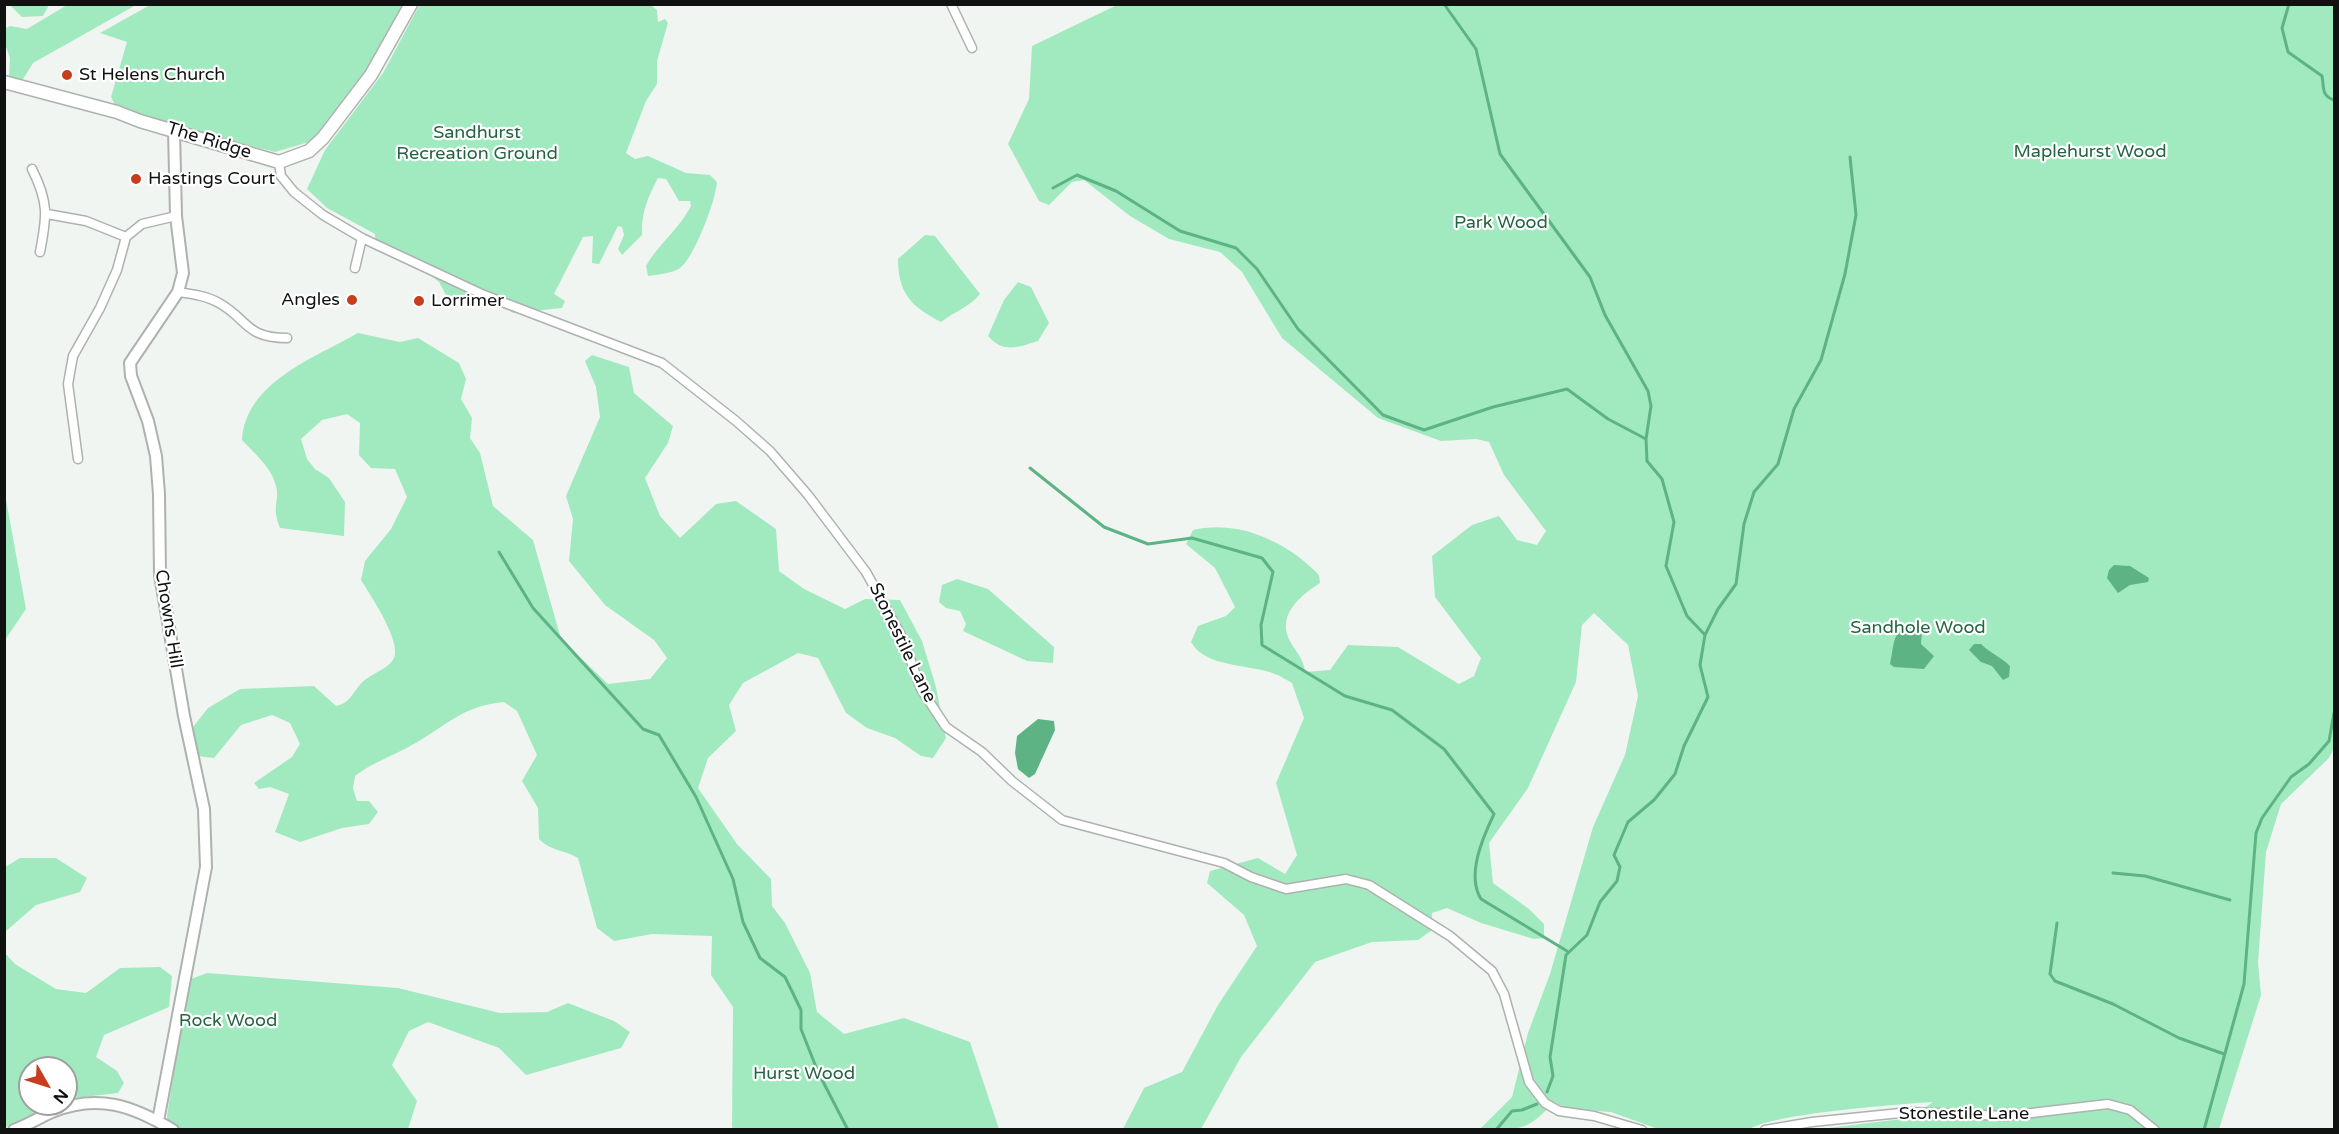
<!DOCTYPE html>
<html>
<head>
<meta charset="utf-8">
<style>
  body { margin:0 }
  #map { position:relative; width:2339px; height:1134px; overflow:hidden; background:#f1f5f2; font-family:"Varela Round",sans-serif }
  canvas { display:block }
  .frame { position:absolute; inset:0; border:6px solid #101211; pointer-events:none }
  .north { position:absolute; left:18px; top:1056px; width:60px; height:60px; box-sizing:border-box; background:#fff; border:2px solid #9fa0a0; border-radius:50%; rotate:129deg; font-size:16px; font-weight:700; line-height:24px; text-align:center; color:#101211 }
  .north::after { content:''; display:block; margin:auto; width:21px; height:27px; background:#c73d1e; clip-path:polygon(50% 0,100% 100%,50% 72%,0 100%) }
</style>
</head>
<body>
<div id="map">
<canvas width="2339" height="1134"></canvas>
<div class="frame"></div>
<div class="north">N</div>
</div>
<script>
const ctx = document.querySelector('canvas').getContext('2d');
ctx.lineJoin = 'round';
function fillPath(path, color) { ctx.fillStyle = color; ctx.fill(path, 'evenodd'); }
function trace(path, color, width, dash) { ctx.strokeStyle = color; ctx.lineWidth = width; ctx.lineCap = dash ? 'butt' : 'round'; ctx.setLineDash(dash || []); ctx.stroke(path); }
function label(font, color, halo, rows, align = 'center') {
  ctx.font = font + ' "Varela Round",sans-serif'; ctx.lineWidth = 4.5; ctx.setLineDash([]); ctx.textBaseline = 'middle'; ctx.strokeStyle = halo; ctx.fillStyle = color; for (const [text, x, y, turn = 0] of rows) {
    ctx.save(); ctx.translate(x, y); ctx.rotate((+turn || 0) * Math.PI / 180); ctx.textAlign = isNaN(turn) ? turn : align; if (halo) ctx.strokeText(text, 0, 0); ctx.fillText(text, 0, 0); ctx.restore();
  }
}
fillPath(new Path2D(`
  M 420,4 L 651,5 L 657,10 L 658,22 L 665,19 L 668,23 L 657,61 L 657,84 L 646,101 L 626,153 L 635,159 L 648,156 L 686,173 L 710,175 L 717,182 C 716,200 694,258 680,268 C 673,273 657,275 648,276 L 646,266 C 660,242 677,232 691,206 L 690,201 L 679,201 L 666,179 L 658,178 C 648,197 641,213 642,235 L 622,255 L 618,249 L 624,235 L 622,227 L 618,226 L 599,264 L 592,263 L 593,236 L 583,237 L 554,294 L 565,301 L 562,308 L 513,313 L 491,299 L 470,292 L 457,299 L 447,297 L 439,282 L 429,274 L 376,247 L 375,234 L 327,208 L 307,189 L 325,150 L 383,73 Z
  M 10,5 L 10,4 L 49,5 L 43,16 L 22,17 Z
  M 67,5 L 136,5 L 33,63 L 23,79 L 18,81 L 9,77 L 10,58 L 5,44 L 4,29 L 10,26 L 27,29 Z
  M 150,5 L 408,5 L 382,52 L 332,123 L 309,142 L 275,152 L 212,136 L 116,107 L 111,97 L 127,42 L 100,33 Z
  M 1117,5 L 2334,5 L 2334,748 L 2329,758 L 2281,804 L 2266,852 L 2258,963 L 2261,995 L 2219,1129 L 1820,1129 L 1910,1118 L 1933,1102 C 1902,1104 1766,1114 1749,1130 L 1658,1129 L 1611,1112 L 1568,1109 L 1554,1102 C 1525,1133 1521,1129 1480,1129 L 1512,1097 L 1528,1033 L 1550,974 L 1593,827 L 1625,755 L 1638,696 L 1628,645 L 1594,613 L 1582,625 L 1576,682 L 1528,788 L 1489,843 L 1493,883 L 1529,909 L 1544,924 L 1544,938 L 1534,939 L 1481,923 L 1447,908 L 1432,913 L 1431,931 L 1418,940 L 1372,942 L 1315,962 L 1241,1057 L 1201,1129 L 1123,1129 L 1144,1088 L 1182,1072 L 1218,1005 L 1257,946 L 1244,915 L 1207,883 L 1210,871 L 1258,858 L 1285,874 L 1297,855 L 1276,783 L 1304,718 L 1292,683 C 1286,680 1281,676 1275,674 C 1251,664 1205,668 1191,642 L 1198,626 L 1226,616 L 1235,607 L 1215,568 L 1186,544 L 1193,530 C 1238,519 1288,542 1319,575 L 1320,583 C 1300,596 1275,616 1291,643 C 1297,653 1304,660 1305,672 L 1330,670 L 1348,645 L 1398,647 L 1459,684 L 1474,676 L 1481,658 L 1435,597 L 1432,556 L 1472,525 L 1499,516 L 1517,540 L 1537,545 L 1546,531 L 1504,475 L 1489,442 L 1476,439 L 1441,441 L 1378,418 L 1282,338 L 1242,272 L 1220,252 L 1169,239 L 1130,216 L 1084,180 L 1072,182 L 1049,205 L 1039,201 L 1008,144 L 1029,99 L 1032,46 Z
  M 925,235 L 935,236 L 980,294 C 971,306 954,312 941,322 C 912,307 898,294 898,259 Z
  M 1018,282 L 1031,287 L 1049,323 L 1038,341 C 1018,347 1004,354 988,336 L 1004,300 Z
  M 358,333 L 400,342 L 418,338 L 459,363 L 466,379 L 461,399 L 472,418 L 470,438 L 480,453 L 493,506 L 533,540 L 561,639 L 608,684 L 650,679 L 667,658 L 654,640 L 605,605 L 569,561 L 573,519 L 566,496 L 600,417 L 596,387 L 585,361 L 592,355 L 629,367 L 634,393 L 673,426 L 668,443 L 645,478 L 660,516 L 680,538 L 716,504 L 736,501 L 776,529 L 779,571 L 804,589 L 845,609 L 865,599 L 900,600 L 922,641 L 936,687 L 946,738 L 933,758 L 921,756 L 895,738 L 867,728 L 846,713 L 818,658 L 798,653 L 743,683 L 729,705 L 736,731 L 708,758 L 698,788 L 737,844 L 771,879 L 772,906 L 785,923 L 810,973 L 817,1012 L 844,1034 L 904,1018 L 970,1042 L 999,1129 L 734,1129 L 732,1127 L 733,1007 L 711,975 L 712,936 L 652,934 L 614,941 L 597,928 L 578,858 C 563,849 552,852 539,839 L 538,808 L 522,781 L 537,755 L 517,711 L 504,702 C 461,706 447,726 412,745 C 393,756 373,762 355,776 L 353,788 L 357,801 L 369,801 L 378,812 L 369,824 L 342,828 L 300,842 L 275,832 L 289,794 L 270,787 L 259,789 L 254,783 L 292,757 L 300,744 L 290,723 L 272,715 L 241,725 L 214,758 L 197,756 L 193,727 L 208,708 L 240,689 L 314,686 L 336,706 C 352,703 354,688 366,679 C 374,673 388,668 393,660 C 404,644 370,595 361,580 L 365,561 L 391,529 L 407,497 L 395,469 L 371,468 L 359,455 L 360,423 L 347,414 L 322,420 L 301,439 L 307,459 L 315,469 L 329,478 L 345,502 L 344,536 L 280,528 C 271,506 280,501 276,486 C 272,468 254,453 242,440 C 246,382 314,358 358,333 Z
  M 5,494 L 26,609 L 5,640 L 4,640 Z
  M 957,579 L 988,589 L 1054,647 L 1053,663 L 1027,661 L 963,631 L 966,624 L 960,611 L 946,608 L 939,602 L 942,585 Z
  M 20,858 L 56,858 L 87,878 L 80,892 L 36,905 L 5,932 L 5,867 Z
  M 4,952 L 15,964 L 56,989 L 86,993 L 120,968 L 160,967 L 172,976 L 169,1007 L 104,1035 L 96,1057 L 117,1071 L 124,1083 L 118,1093 L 66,1099 L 66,1068 L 30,1068 L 30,1104 L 57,1104 L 32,1118 L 5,1127 Z
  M 207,973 L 398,988 L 500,1013 L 547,1012 L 568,1003 L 614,1021 L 630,1032 L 621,1048 L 526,1075 L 499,1048 L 428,1022 L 409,1031 L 392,1065 L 417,1101 L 408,1129 L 169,1130 L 167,1116 L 188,980 Z`), '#a1eabf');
fillPath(new Path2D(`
  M 2114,565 L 2130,566 L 2149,578 L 2148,582 L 2130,585 L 2118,593 L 2107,578 L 2109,570 Z
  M 1915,623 L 1922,629 L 1921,644 L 1934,656 L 1924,669 L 1894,667 L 1890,664 C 1895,642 1891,630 1915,623 Z
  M 1974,644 L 1981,644 C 1990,653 2001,657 2010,666 L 2009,677 L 2003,680 L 1992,666 L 1981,662 L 1969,650 Z
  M 1038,719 L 1054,721 L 1055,730 L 1035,774 L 1029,778 L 1018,769 L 1015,753 L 1017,736 Z`), '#5db384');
trace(new Path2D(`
  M 1444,4 L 1476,49 L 1500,154 L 1590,277 L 1605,315 L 1648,391 L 1651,406 L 1646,439 L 1647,461 L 1662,479 L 1674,522 L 1666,566 L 1687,616 L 1705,635
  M 2289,4 L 2282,28 L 2288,52 L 2322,76 C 2324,86 2321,96 2334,100
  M 1053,188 L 1077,175 L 1116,191 L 1180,231 L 1236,248 L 1257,269 L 1298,329 L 1383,415 L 1424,430 L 1493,407 L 1567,389 L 1608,419 L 1646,439
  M 1030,468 L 1104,527 L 1148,544 L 1192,538 L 1262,558 L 1273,572 L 1261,625 L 1262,645 L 1345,696 L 1392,710 L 1444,749 L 1494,814 C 1483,837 1466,875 1481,899 L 1567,951
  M 499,552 L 533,608 L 643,729 L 659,735 L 696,797 L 733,879 L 743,922 L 760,958 L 785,977 L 801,1010 L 801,1029 L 818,1072 L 848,1130
  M 2113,873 L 2145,876 L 2230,900
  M 2057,923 L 2050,974 L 2055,981 L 2113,1004 L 2179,1038 L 2224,1054
  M 1547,1092 L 1553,1076 L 1550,1057 L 1566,955 L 1587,935 L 1600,902 L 1617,881 L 1620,867 L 1614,855 L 1628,822 L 1654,800 L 1675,774 L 1684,746 L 1708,697 L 1700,665 L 1705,635 L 1718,609 L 1736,584 L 1744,524 L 1754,492 L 1778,464 L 1794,409 L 1821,360 L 1845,274 L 1856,215 L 1850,157
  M 1496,1130 L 1512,1111 L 1522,1110 L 1537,1104
  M 2204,1130 L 2244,984 L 2256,833 L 2262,818 L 2291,777 L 2309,764 L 2329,741 L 2334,713`), '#5db384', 3);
const minor = new Path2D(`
  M 951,4 L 972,48
  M 279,162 L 281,176 L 294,192 L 323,215 L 362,238 L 484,295 L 662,363 L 736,421 L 770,451 L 808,495 L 866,572 L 903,639 L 921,689 L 946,727 L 982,752 L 1012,781 L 1062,820 L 1224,863 L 1251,877 L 1286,889 L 1346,879 L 1369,885 L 1450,936 L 1492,971 L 1504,994 L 1529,1082 L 1545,1103 L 1559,1111 L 1594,1116 L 1642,1130
  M 32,169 C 49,203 47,216 40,252
  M 47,214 L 86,221 L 126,237
  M 355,268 L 362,238
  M 178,292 C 192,294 207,296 219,303 C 248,319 245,338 287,338
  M 78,459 L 68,384 L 73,356 L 100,308 L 117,270 L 126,237 L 142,224 L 176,216
  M 1765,1130 L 1812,1122 L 1910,1112 L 2006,1116 L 2108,1104 L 2130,1110 L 2155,1130`);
const tertiary = new Path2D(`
  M 158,1121 L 206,867 L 204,809 L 184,716 L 160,575 L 159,494 L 156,456 L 148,421 L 131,376 L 130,363 L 178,292 L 183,273 L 176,216 L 174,130
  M 14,1130 C 27,1125 39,1118 52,1112 C 98,1093 133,1106 173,1130`);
const secondary = new Path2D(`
  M 4,82 L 117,112 L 140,121 L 279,162 L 309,151 L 323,138 L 371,75 L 411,4`);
trace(minor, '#aeb2af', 11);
trace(tertiary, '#aeb2af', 14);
trace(secondary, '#aeb2af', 15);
trace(minor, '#fff', 8);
trace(tertiary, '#fff', 10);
trace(secondary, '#fff', 12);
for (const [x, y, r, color] of [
  [67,75,6,"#c73d1e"],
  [136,179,6,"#c73d1e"],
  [352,300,6,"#c73d1e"],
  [419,301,6,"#c73d1e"]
]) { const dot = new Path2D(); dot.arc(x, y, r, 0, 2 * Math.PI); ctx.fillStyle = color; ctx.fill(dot); trace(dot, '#fff', 2); }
label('18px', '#101211', '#fff', [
  ["St Helens Church",79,75],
  ["Hastings Court",148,179],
  ["Angles",340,300,"right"],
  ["Lorrimer",431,301]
], 'left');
label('18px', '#246343', '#fff', [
  ["Sandhurst",477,133],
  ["Recreation Ground",477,154],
  ["Maplehurst Wood",2090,152],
  ["Park Wood",1501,223],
  ["Sandhole Wood",1918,628],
  ["Rock Wood",228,1021],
  ["Hurst Wood",804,1074]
]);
label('18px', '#101211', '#fff', [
  ["The Ridge",209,141,17],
  ["Chowns Hill",168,619,81],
  ["Stonestile Lane",902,643,64],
  ["Stonestile Lane",1964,1114]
]);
</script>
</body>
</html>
